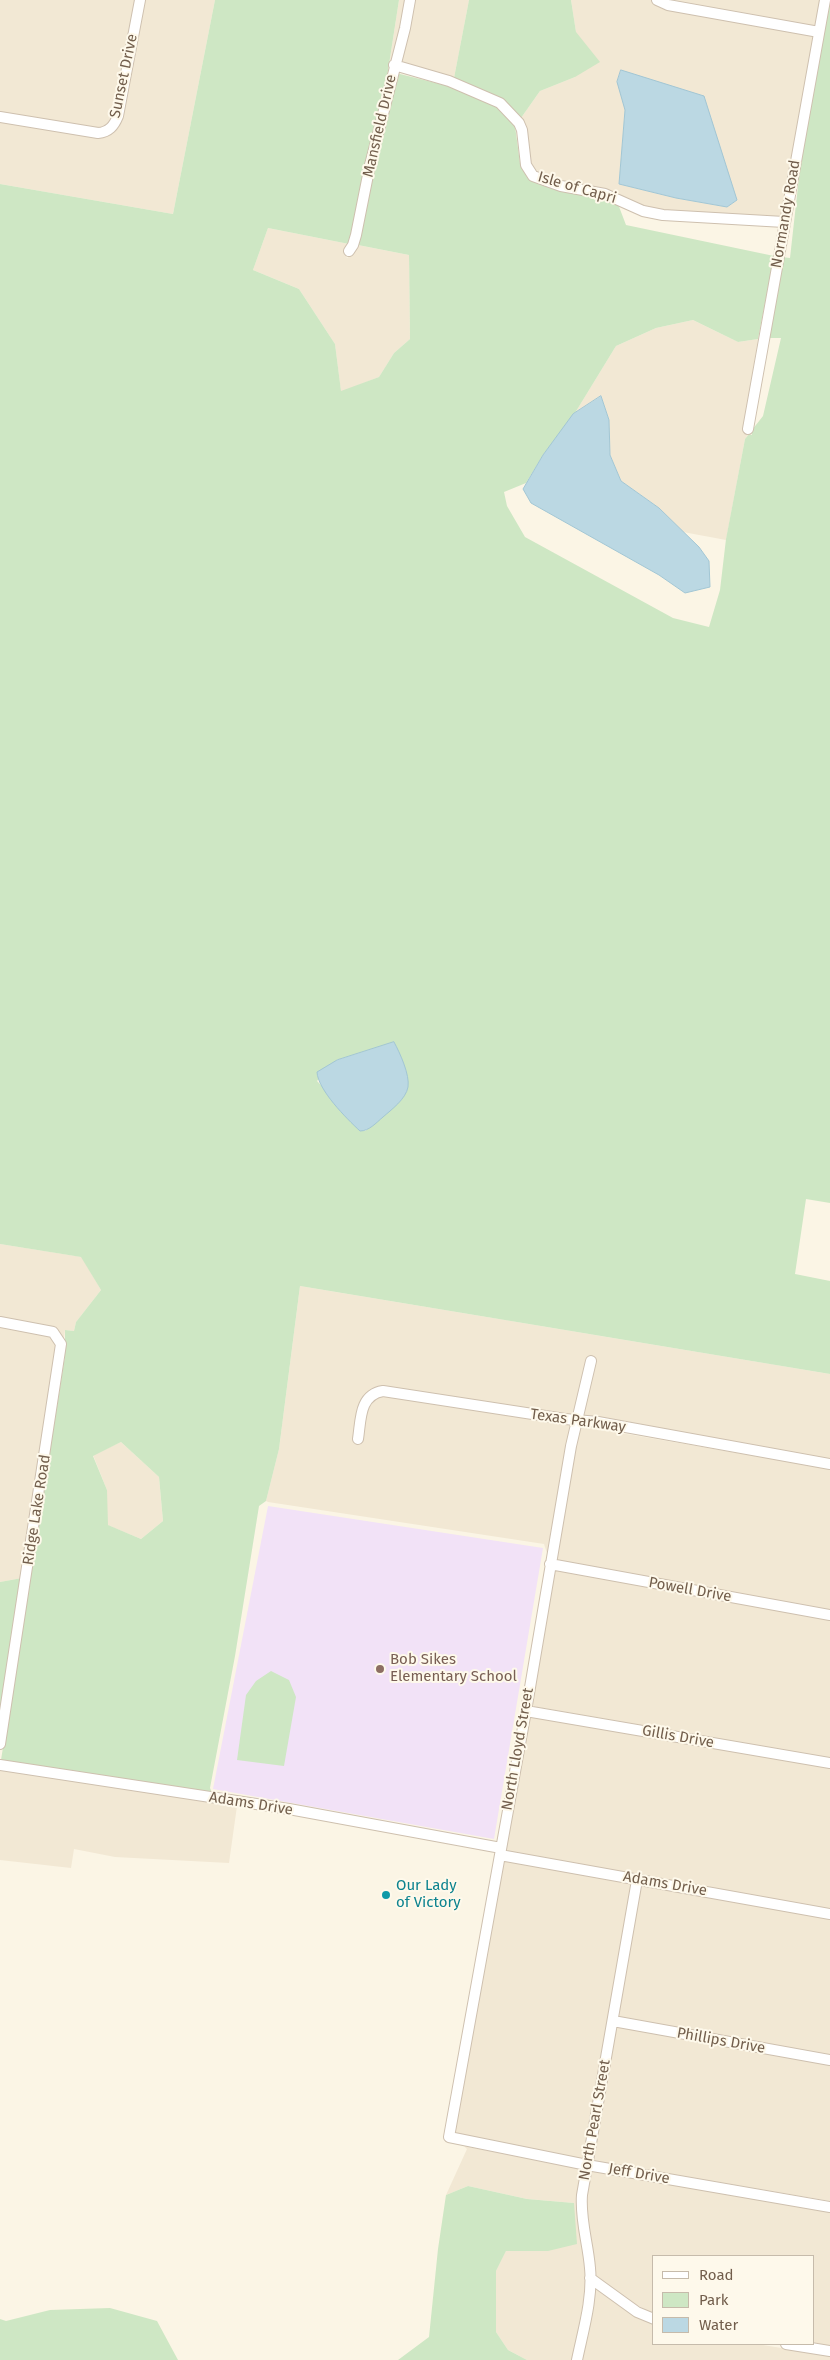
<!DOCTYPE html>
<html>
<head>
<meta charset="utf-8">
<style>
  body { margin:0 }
  #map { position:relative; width:830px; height:2360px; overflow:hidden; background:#fbf5e5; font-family:"Fira Sans",sans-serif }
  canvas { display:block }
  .legend { position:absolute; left:652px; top:2255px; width:162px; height:90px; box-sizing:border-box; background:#fef9eb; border:1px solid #c6bbab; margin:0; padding:6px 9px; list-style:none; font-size:15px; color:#725e4c }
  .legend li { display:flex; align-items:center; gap:10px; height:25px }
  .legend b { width:25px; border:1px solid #c6bbab }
</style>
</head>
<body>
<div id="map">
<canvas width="830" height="2360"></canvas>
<ul class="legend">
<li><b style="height:6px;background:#fff"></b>Road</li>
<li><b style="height:14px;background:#cee7c4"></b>Park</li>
<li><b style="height:14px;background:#bbd8e3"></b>Water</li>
</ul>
</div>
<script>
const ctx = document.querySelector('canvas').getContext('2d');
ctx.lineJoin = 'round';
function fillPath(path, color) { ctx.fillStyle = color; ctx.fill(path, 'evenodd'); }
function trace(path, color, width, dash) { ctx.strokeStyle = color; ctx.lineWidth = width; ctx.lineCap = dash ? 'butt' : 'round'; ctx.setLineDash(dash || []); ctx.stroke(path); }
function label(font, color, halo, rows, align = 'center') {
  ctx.font = font + ' "Fira Sans",sans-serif'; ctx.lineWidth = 4; ctx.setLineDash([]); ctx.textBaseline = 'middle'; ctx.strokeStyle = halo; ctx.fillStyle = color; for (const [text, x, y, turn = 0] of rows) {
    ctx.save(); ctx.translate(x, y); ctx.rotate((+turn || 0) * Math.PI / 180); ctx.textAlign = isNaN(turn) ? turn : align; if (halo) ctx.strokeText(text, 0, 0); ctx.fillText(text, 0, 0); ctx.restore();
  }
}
fillPath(new Path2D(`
  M 0,0 L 135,0 L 114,115 L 110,123 L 98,128 L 0,112 Z
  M 144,0 L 215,0 L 173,214 L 0,184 L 0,122 L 97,138 L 105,137 L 116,130 L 120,124 Z
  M 399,0 L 406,0 L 401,27 L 388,71 Z
  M 414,0 L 469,0 L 454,78 L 400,62 Z
  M 571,0 L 651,0 L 658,7 L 667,10 L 814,36 L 781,217 L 665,210 L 644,206 L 607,189 L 567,182 L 533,169 L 530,163 L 521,118 L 540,91 L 575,77 L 576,32 ZM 625,110 L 737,200 L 727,207 L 676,198 L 619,184 Z
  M 670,0 L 821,0 L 816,26 Z
  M 268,228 L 349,244 L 343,250 L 347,258 L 353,254 L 358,245 L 409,255 L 410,339 L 394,353 L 379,377 L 341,392 L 335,344 L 299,289 L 253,270 Z
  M 693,320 L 738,342 L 758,339 L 743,433 L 749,434 L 745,439 L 726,540 L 683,532 L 659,508 L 621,481 L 610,455 L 609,420 L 601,396 L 575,413 L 616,346 L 656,328 Z
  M 0,1244 L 82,1257 L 101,1290 L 76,1322 L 74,1331 L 65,1330 L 64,1339 L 55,1327 L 0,1317 Z
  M 300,1286 L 830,1374 L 830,1459 L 582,1416 L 596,1358 L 589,1355 L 574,1415 L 383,1386 L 374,1388 L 367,1393 L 359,1406 L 353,1443 L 361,1444 L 367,1408 L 377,1397 L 382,1396 L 571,1425 L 547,1553 L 544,1544 L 268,1502 L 266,1501 L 279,1449 Z
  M 0,1327 L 51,1336 L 56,1345 L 22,1578 L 0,1582 Z
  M 580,1426 L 830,1469 L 830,1610 L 555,1560 Z
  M 121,1442 L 159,1477 L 163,1521 L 141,1539 L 107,1525 L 107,1490 L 93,1455 Z
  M 553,1570 L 830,1620 L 830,1758 L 531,1706 Z
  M 529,1716 L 830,1768 L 830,1909 L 505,1851 Z
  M 0,1770 L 237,1806 L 229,1863 L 115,1857 L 74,1849 L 71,1868 L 0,1860 Z
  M 503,1861 L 632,1884 L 583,2159 L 456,2134 L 454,2132 Z
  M 641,1885 L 830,1919 L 830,2055 L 618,2017 Z
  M 616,2027 L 830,2065 L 830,2201 L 592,2161 Z
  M 464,2146 L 582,2169 L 577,2206 L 586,2268 L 586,2285 L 573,2360 L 527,2360 L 508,2350 L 496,2332 L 496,2271 L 506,2251 L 548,2251 L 574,2203 L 527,2199 L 468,2186 L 446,2195 L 467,2149 Z
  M 590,2170 L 830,2212 L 830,2346 L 814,2343 L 814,2256 L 654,2256 L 654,2314 L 622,2297 L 595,2275 L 586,2205 Z
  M 595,2287 L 635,2316 L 654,2325 L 654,2344 L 757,2344 L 830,2356 L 830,2360 L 581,2360 Z`), '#f2e8d4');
fillPath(new Path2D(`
  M 268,1506 L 543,1548 L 494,1839 L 213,1789 Z`), '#f2e2f7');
fillPath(new Path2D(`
  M 215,0 L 399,0 L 388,71 L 349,244 L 268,228 L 253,270 L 299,289 L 335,344 L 341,391 L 379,377 L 394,353 L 410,339 L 409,255 L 358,245 L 396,73 L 448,86 L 498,108 L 515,126 L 520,163 L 527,177 L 532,180 L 560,191 L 604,199 L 618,204 L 626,225 L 774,256 L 758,339 L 738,342 L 693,320 L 656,328 L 616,346 L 575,413 L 543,455 L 526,483 L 504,492 L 507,506 L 525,537 L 673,618 L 709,627 L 720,590 L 726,539 L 745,439 L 749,434 L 752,435 L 752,430 L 763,416 L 781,338 L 767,338 L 782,257 L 790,258 L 800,168 L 830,0 L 830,1203 L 806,1199 L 795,1274 L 830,1281 L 830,1374 L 300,1286 L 279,1449 L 266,1501 L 259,1506 L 235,1656 L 210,1788 L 212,1793 L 1,1760 L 65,1356 L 65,1330 L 74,1331 L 76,1322 L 101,1290 L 81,1257 L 0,1244 L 0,184 L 173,214 ZM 394,1043 L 402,1099 L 365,1131 L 317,1081 L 337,1060 ZM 121,1442 L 159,1477 L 163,1521 L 141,1539 L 108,1525 L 107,1490 L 93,1456 Z
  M 469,0 L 571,0 L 576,32 L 600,62 L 575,77 L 540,91 L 521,118 L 503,99 L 454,78 Z
  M 22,1578 L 0,1718 L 0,1582 Z
  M 271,1671 L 289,1680 L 296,1697 L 284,1766 L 237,1760 L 246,1695 L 256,1681 Z
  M 468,2186 L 527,2199 L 574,2203 L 577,2244 L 548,2251 L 506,2251 L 496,2271 L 496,2332 L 508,2350 L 527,2360 L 398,2360 L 429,2337 L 438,2249 L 446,2195 Z
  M 110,2308 L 157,2321 L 178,2360 L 0,2360 L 0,2319 L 6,2321 L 50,2310 Z`), '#cee7c4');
const water = new Path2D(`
  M 621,70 L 704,96 L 737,200 L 727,207 L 676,198 L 619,184 L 625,110 L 617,82 Z
  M 601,396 L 609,420 L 610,455 L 621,481 L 659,508 L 699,547 L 709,561 L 710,587 L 685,593 L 659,575 L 531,503 L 523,489 L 543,455 L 573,414 Z
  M 394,1042 C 400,1053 410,1075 408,1087 C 406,1099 391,1110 383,1117 C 376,1123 369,1131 360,1131 C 346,1118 318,1090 317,1072 L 337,1060 Z`);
fillPath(water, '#bbd8e3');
trace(water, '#a2c6d4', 1);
const minor = new Path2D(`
  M 657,0 L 668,5 L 819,32
  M 394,65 L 449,81 L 500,103 L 519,123 L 522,130 L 526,165 L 533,176 L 561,186 L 605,194 L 643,211 L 663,215 L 784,222
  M 0,117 L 98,133 C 109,132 114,126 118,116 L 140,0
  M 349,251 L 353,245 L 356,235 L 370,165 L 405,28 L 410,0
  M 748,429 L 825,0
  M 0,1322 L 53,1332 L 61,1344 L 0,1744
  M 591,1361 L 571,1446 L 526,1711 L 449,2137 L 587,2165 L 830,2207
  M 358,1439 C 361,1420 359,1395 383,1391 L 565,1419 L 598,1422 L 830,1464
  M 550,1564 L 830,1615
  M 526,1711 L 830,1763
  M 0,1765 L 289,1809 L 501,1848
  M 500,1855 L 830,1914
  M 613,2021 L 830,2060
  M 590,2278 L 637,2312 L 654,2319
  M 786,2344 L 830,2351
  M 577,2360 C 583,2331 593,2298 590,2268 C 588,2243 580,2220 582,2195 L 637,1880`);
trace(minor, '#cec0af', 12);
trace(minor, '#fff', 10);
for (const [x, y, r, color] of [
  [380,1669,5,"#8d6e63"],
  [386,1895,5,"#0f9aa8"]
]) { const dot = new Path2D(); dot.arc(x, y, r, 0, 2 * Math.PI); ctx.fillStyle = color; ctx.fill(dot); trace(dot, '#fef9eb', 2); }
label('15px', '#725e4c', '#fef9eb', [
  ["Sunset Drive",124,76,-78],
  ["Mansfield Drive",380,126,-77],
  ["Isle of Capri",577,188,16],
  ["Normandy Road",786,214,-80],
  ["Texas Parkway",578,1421,8],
  ["Ridge Lake Road",37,1510,-81],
  ["Powell Drive",690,1590,10],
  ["Gillis Drive",678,1737,10],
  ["North Lloyd Street",518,1749,-80],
  ["Adams Drive",251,1804,9],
  ["Adams Drive",665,1884,10],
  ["Phillips Drive",721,2041,10],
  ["North Pearl Street",595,2120,-80],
  ["Jeff Drive",639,2174,10]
]);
label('15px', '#785e54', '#fef9eb', [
  ["Bob Sikes",390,1660],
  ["Elementary School",390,1677]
], 'left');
label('15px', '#0d838f', '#fef9eb', [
  ["Our Lady",396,1886],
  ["of Victory",396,1903]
], 'left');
</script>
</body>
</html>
